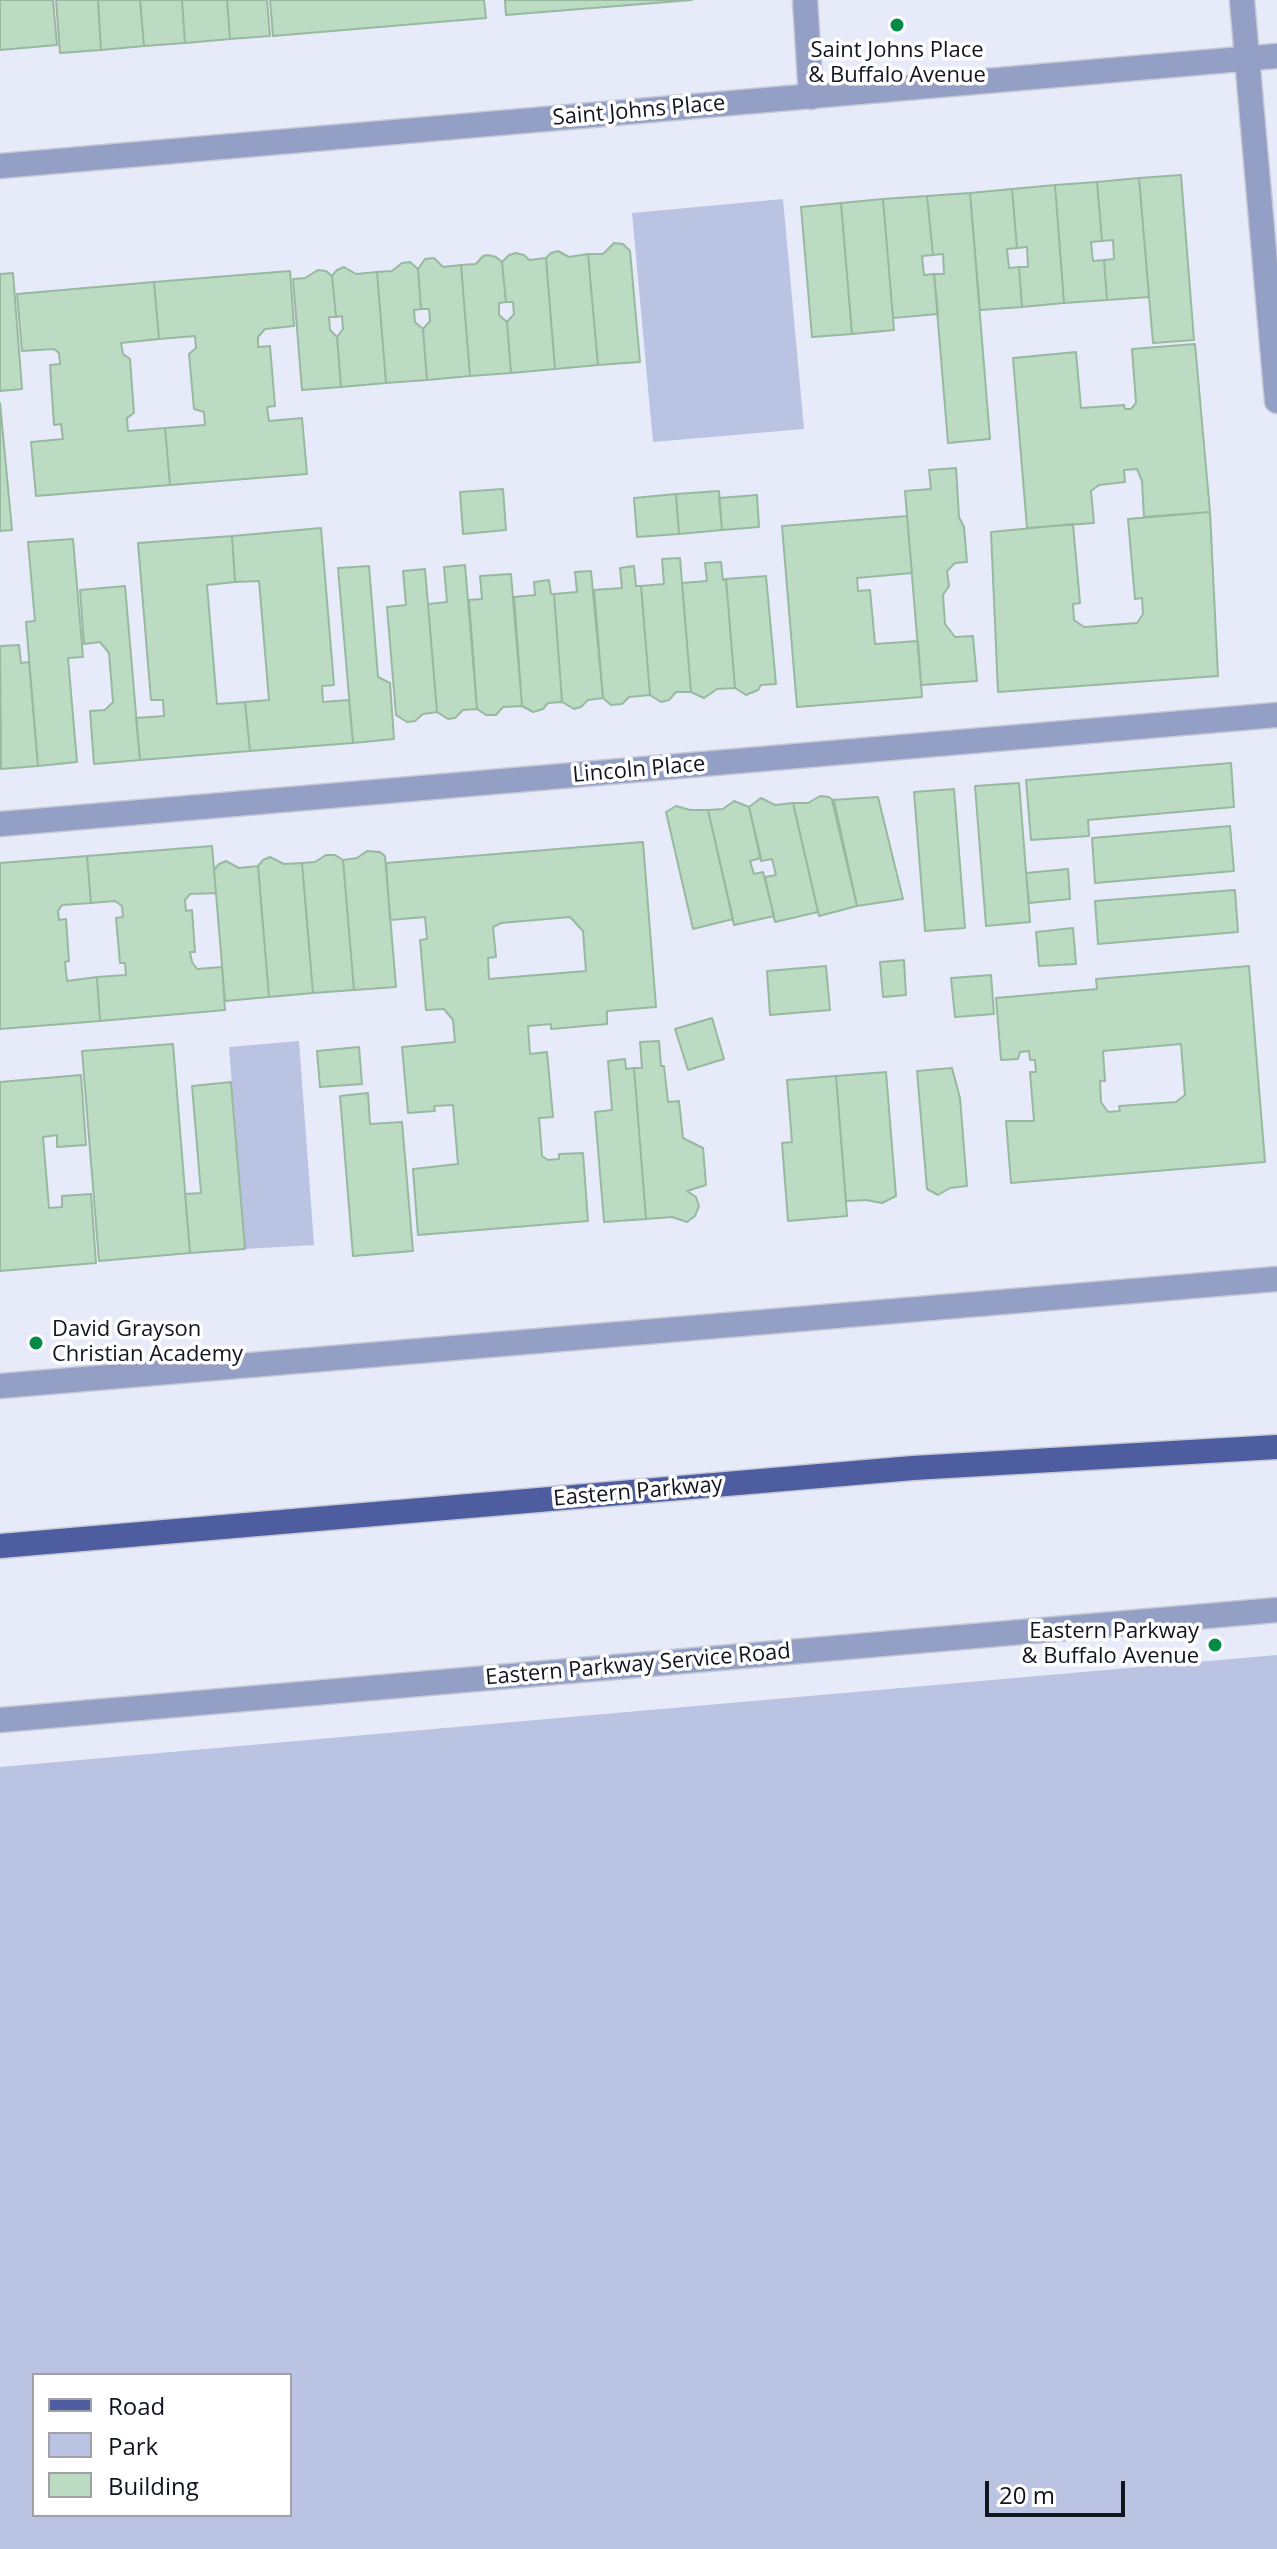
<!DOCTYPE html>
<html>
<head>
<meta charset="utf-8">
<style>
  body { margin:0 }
  #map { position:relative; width:1277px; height:2549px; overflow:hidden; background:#e7ebf9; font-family:"Open Sans",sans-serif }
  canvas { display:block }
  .legend { position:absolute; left:32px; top:2373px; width:260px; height:144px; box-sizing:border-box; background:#fff; border:2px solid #a0a1a6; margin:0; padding:10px 14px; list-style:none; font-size:24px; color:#121520 }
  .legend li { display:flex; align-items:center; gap:16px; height:40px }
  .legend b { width:40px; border:2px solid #a0a1a6 }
  .scale { position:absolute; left:985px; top:2481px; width:140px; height:36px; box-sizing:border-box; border:4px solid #121520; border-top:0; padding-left:10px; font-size:24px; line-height:28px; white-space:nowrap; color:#121520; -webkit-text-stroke:6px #fff; paint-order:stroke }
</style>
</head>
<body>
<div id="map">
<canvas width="1277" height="2549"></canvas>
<ul class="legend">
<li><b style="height:10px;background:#4e5da0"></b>Road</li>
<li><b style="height:22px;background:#bac3e2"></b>Park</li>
<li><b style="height:22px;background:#bbdbc3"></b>Building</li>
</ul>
<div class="scale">20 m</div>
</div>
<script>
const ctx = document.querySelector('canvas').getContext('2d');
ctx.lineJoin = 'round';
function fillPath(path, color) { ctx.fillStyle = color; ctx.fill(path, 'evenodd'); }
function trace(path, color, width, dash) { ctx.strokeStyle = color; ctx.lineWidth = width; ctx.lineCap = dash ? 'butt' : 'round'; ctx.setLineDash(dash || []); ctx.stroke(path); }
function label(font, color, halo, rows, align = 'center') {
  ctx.font = font + ' "Open Sans",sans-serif'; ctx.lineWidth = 7; ctx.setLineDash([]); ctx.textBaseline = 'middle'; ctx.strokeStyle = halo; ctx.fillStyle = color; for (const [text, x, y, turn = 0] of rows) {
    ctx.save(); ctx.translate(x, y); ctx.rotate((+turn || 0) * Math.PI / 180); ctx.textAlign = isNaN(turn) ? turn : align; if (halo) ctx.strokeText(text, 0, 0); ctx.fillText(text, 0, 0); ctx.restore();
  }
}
fillPath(new Path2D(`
  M 783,199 L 804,429 L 653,442 L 632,213 Z
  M 299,1041 L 314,1245 L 245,1249 L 229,1047 Z
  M 1277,1655 L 1277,2549 L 0,2549 L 0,1767 ZM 34,2375 L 290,2375 L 290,2515 L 34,2515 Z`), '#bac3e2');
const building = new Path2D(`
  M 0,0 L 53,0 L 57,45 L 0,50 Z
  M 56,0 L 98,0 L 101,50 L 60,53 Z
  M 98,0 L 140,0 L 144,46 L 101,50 Z
  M 140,0 L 182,0 L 185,43 L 144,46 Z
  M 182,0 L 227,0 L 230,39 L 185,43 Z
  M 227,0 L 267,0 L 270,36 L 230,39 Z
  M 270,0 L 484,0 L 486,18 L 273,36 Z
  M 505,0 L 692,0 L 506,15 Z
  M 1181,175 L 1194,340 L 1153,343 L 1139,178 Z
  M 1139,178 L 1149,297 L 1107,300 L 1104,260 L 1114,259 L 1113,240 L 1102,241 L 1097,182 Z
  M 1097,182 L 1102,241 L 1091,242 L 1093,261 L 1104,260 L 1107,300 L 1064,303 L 1055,185 Z
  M 1055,185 L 1064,303 L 1022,307 L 1019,267 L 1028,267 L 1027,247 L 1017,248 L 1012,189 Z
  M 1012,189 L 1017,248 L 1007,249 L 1009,268 L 1019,267 L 1022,307 L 980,310 L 970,193 Z
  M 970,193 L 990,439 L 948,443 L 934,274 L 944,274 L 943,254 L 933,255 L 927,196 Z
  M 927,196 L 933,255 L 922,256 L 924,275 L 934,274 L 938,314 L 893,318 L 883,199 Z
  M 883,199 L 894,330 L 852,334 L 841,203 Z
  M 841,203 L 852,334 L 812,337 L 801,207 Z
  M 614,243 L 623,244 L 630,251 L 640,362 L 598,365 L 588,254 L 603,254 Z
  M 558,251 L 569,257 L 588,254 L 598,365 L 555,369 L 546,258 L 551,253 Z
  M 516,253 L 524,255 L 529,260 L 546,258 L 555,369 L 511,373 L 507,322 L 514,314 L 513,302 L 506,302 L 502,262 L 509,255 Z
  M 488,255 L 496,257 L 502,262 L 506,302 L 499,303 L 499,315 L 507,322 L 511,373 L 470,376 L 461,265 L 476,264 L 483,256 Z
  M 434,258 L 443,267 L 461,265 L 470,376 L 427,380 L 423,329 L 430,321 L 429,309 L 421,309 L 418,269 L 425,259 Z
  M 410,262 L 418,269 L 421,309 L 414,310 L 415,322 L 423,329 L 427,380 L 386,383 L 377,272 L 392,271 L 402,263 Z
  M 344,267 L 356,274 L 377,272 L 386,383 L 341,387 L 337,337 L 343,329 L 342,316 L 336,317 L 332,276 L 337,270 Z
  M 318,270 L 326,271 L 332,276 L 336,317 L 329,317 L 330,330 L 337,337 L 341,387 L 302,390 L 293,279 L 305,278 Z
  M 290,271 L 294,326 L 265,329 L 258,337 L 258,347 L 270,346 L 275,406 L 267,407 L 269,421 L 302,418 L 307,474 L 170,485 L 165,428 L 205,425 L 204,412 L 194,409 L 189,354 L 196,348 L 195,336 L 159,339 L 154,282 Z
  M 13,273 L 22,389 L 0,391 L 0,274 Z
  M 154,282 L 159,339 L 121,343 L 123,354 L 130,359 L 134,413 L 127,418 L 128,431 L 165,428 L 170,485 L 36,496 L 31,442 L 63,439 L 61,424 L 54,425 L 50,365 L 60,364 L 59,353 L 54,349 L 22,351 L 17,294 Z
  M 1195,344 L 1210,512 L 1144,517 L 1142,481 L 1137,469 L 1124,470 L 1125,482 L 1099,485 L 1091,491 L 1094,523 L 1027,528 L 1013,358 L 1076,352 L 1081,408 L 1124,405 L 1125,409 L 1131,409 L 1136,403 L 1132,349 Z
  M 0,403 L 12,530 L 0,531 Z
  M 956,468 L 959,517 L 964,527 L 967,562 L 955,563 L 947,571 L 949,586 L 943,595 L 945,624 L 955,637 L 973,636 L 977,681 L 921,685 L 905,491 L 931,489 L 929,470 Z
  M 503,489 L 506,530 L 463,534 L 460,492 Z
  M 719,491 L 722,530 L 679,534 L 676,494 Z
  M 676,494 L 679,534 L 637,537 L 634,498 Z
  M 757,495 L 759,527 L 722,530 L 719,498 Z
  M 1210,512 L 1218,676 L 998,692 L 991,532 L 1073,524 L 1080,603 L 1073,604 L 1074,620 L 1084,627 L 1137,623 L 1143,614 L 1142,598 L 1135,599 L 1128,519 Z
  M 907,516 L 912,573 L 857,578 L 858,591 L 870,590 L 875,644 L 918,641 L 922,697 L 797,707 L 782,526 Z
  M 321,528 L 334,685 L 322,686 L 323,702 L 349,700 L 353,743 L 250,751 L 245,702 L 269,700 L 259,581 L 235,582 L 232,536 Z
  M 232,536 L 235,582 L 207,585 L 217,704 L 245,702 L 250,751 L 140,760 L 136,718 L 164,716 L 163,700 L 151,700 L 138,543 Z
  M 73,539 L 83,657 L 68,658 L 77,762 L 38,766 L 26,622 L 35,621 L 28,542 Z
  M 680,558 L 691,692 L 676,692 L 669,700 L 661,702 L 650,695 L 641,586 L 664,584 L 662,559 Z
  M 721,562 L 723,580 L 726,579 L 735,688 L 717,689 L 704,698 L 691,692 L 682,583 L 707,581 L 705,563 Z
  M 465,565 L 477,709 L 463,710 L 455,718 L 448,719 L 437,712 L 428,604 L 447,602 L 444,567 Z
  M 369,566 L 378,677 L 390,683 L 394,739 L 353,743 L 338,568 Z
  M 634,566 L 636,586 L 641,586 L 650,695 L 629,697 L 622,704 L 611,705 L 603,698 L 594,590 L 622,588 L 620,568 Z
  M 425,569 L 437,712 L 423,714 L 415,721 L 407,722 L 396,715 L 387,607 L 406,605 L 403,571 Z
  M 591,571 L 603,698 L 588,700 L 581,707 L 574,709 L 562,702 L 554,594 L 577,592 L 575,572 Z
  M 511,574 L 522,706 L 503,707 L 496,715 L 486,715 L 477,709 L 469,600 L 482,599 L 480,576 Z
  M 766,576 L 776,684 L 761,685 L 758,690 L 746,695 L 735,688 L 726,579 Z
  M 549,580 L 551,594 L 554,594 L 562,702 L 548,703 L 543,709 L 533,712 L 522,706 L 514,597 L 535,595 L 534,582 Z
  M 125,586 L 140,760 L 94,764 L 90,711 L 105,710 L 113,702 L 109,653 L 100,642 L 84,644 L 80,590 Z
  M 19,645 L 21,663 L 29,662 L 38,766 L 1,769 L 0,646 Z
  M 1231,763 L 1234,807 L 1088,820 L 1089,836 L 1031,840 L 1026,780 Z
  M 1019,783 L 1030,922 L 986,926 L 975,786 Z
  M 954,789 L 965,928 L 925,931 L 914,792 Z
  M 820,796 L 829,797 L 834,801 L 857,906 L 819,916 L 793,803 L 808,803 Z
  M 878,797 L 903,899 L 857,906 L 832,800 Z
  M 761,798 L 775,805 L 793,803 L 818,912 L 775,922 L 765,877 L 776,875 L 772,859 L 761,861 L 749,807 Z
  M 734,801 L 749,807 L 761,858 L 750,861 L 754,874 L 763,872 L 774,916 L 734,925 L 708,810 L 723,809 Z
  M 676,806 L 690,810 L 708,810 L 733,919 L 693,929 L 666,812 Z
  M 1230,826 L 1234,871 L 1095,883 L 1092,838 Z
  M 643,842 L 656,1007 L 607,1011 L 607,1024 L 551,1029 L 551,1024 L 528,1026 L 530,1054 L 547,1052 L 553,1117 L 539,1118 L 542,1156 L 548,1160 L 559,1159 L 559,1154 L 583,1153 L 588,1221 L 418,1235 L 413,1169 L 458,1164 L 453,1105 L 434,1106 L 435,1111 L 408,1113 L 402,1047 L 455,1042 L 453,1020 L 444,1009 L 426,1010 L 420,940 L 427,939 L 425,917 L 390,920 L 386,863 ZM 570,917 L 583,931 L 586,971 L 489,979 L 488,958 L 496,957 L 493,927 L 501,923 Z
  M 212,846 L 216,893 L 190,894 L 185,900 L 186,911 L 192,910 L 195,952 L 190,952 L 192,962 L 197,969 L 222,967 L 225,1010 L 100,1021 L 97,977 L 126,975 L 125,963 L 120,963 L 116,918 L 123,917 L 122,906 L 115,901 L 91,903 L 87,856 Z
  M 367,851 L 380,852 L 385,856 L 396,987 L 354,990 L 343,860 L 357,858 Z
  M 326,855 L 335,855 L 343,860 L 354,990 L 313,993 L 302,863 L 315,862 Z
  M 87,856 L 91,903 L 62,905 L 58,911 L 59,920 L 66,919 L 69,961 L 65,962 L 67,981 L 97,977 L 100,1021 L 0,1029 L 0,863 Z
  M 270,857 L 284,864 L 302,863 L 313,993 L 269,997 L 258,866 L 263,860 Z
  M 226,861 L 239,868 L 258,866 L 269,997 L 225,1001 L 214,870 L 219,864 Z
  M 1068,869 L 1070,899 L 1029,903 L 1026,873 Z
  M 1235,890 L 1238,932 L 1098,944 L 1095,901 Z
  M 1073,928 L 1076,964 L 1039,966 L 1036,932 Z
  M 904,960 L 906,995 L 883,997 L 880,962 Z
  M 826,966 L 830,1010 L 770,1015 L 767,971 Z
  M 1249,966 L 1265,1162 L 1011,1183 L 1006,1121 L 1034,1121 L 1030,1072 L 1036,1072 L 1035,1060 L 1030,1060 L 1029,1051 L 1020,1052 L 1018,1059 L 1001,1060 L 996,998 L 1097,989 L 1096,979 ZM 1181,1044 L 1185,1095 L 1176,1102 L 1119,1106 L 1120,1111 L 1108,1112 L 1101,1102 L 1100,1081 L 1105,1081 L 1103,1051 Z
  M 991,975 L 994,1014 L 955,1017 L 951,978 Z
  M 712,1018 L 724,1059 L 688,1070 L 675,1029 Z
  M 659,1041 L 661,1066 L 664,1066 L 668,1102 L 679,1101 L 683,1138 L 703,1148 L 706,1185 L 687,1191 L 696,1197 L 699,1206 L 695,1216 L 687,1222 L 672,1217 L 646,1219 L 634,1068 L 642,1068 L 640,1042 Z
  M 173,1044 L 190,1253 L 99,1261 L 82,1051 Z
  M 359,1047 L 362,1084 L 320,1087 L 317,1051 Z
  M 625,1059 L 626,1069 L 634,1068 L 646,1219 L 604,1222 L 595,1112 L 612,1110 L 608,1061 Z
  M 952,1068 L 960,1098 L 967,1186 L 950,1188 L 938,1195 L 927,1189 L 917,1071 Z
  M 886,1072 L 896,1196 L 882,1203 L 866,1200 L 846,1201 L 836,1076 Z
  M 81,1075 L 86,1145 L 57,1147 L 57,1135 L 43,1137 L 49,1208 L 62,1207 L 62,1196 L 91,1194 L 96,1263 L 0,1271 L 0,1082 Z
  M 836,1076 L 847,1216 L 788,1221 L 782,1143 L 792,1142 L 787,1080 Z
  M 231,1082 L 245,1249 L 190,1253 L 185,1194 L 201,1193 L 192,1086 Z
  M 368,1093 L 370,1124 L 402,1122 L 413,1251 L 353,1256 L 340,1096 Z`);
fillPath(building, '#bbdbc3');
trace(building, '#98b8a0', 2);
const lane = new Path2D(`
  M 805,0 L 811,97`);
const street = new Path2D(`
  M 1242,0 L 1277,401
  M 0,166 L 1277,56
  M 0,824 L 1277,715
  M 0,1386 L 1277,1279
  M 0,1720 L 1277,1610`);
const primary = new Path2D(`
  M 0,1546 L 913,1468 L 1277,1447`);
trace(lane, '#c5c9d6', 27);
trace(street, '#c5c9d6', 27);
trace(primary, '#c5c9d6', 27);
trace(lane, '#949fc5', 24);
trace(street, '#949fc5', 24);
trace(primary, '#4e5da0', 24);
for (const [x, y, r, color] of [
  [897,25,8,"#048a47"],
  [36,1343,8,"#048a47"],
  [1215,1645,8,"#048a47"]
]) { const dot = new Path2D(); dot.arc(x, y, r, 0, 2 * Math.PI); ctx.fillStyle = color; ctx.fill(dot); trace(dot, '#fff', 3); }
label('22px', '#121520', '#fff', [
  ["Saint Johns Place",897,51],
  ["& Buffalo Avenue",897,76],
  ["David Grayson",52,1330,"left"],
  ["Christian Academy",52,1355,"left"],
  ["Eastern Parkway",1199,1632,"right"],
  ["& Buffalo Avenue",1199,1657,"right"]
]);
label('22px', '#121520', '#fff', [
  ["Saint Johns Place",639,111,-5],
  ["Lincoln Place",639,770,-5],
  ["Eastern Parkway",638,1492,-5],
  ["Eastern Parkway Service Road",638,1665,-5]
]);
</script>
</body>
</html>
